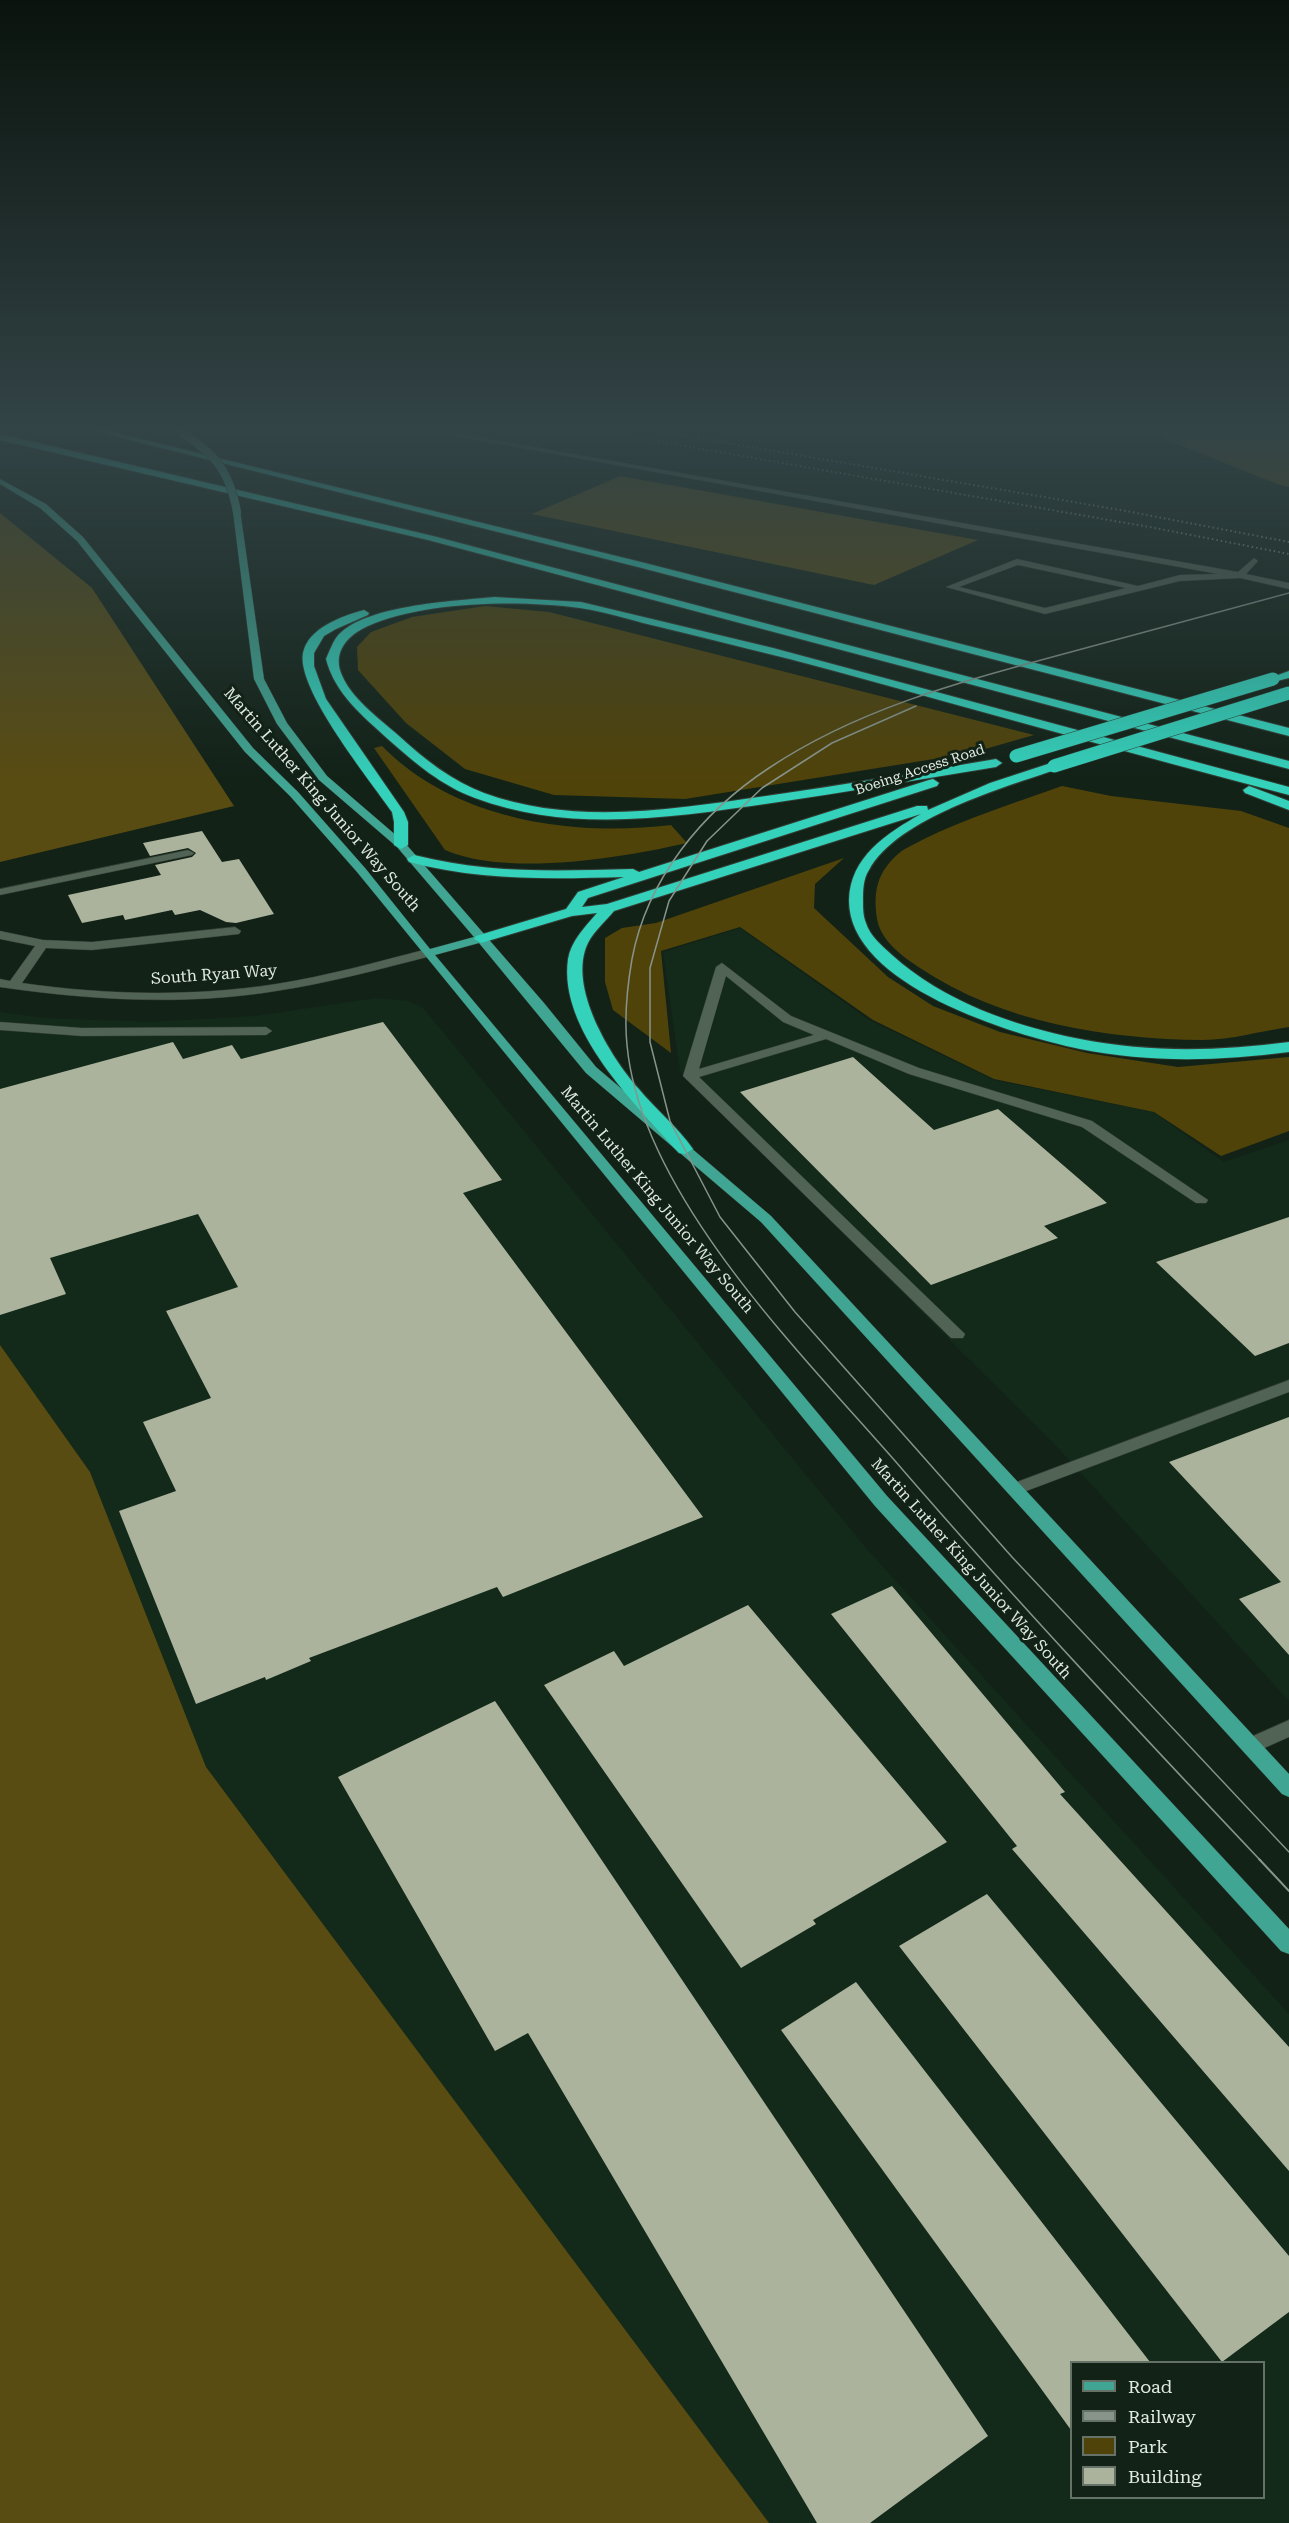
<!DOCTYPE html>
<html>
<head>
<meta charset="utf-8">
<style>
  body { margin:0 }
  #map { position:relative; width:1289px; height:2523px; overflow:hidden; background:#122217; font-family:"Roboto Serif",serif }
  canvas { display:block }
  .legend { position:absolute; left:1070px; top:2361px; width:195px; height:138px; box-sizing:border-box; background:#122217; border:2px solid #647268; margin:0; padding:8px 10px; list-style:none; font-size:18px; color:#dfeae1 }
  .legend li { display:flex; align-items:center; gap:12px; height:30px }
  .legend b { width:30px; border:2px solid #647268 }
</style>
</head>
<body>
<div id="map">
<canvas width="1289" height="2523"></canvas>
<ul class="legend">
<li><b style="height:8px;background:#40a592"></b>Road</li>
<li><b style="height:8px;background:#87948a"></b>Railway</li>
<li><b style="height:16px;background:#50430a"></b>Park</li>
<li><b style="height:16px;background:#abb39d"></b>Building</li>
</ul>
</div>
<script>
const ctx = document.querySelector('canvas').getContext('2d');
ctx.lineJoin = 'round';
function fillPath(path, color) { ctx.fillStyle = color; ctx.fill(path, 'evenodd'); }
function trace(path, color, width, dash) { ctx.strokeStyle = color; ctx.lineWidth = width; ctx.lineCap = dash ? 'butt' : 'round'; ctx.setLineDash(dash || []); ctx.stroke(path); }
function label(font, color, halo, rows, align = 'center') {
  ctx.font = font + ' "Roboto Serif",serif'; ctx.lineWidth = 6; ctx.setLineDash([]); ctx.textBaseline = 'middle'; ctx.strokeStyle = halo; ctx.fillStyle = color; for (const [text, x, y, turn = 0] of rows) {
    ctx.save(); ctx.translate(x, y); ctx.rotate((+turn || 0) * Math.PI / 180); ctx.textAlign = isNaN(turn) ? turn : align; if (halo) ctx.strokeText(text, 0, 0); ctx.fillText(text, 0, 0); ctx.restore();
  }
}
fillPath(new Path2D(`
  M 740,928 L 869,1020 L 994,1080 L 1153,1112 L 1224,1162 L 1289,1140 L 1289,1701 L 1058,1448 L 680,1071 L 663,952 Z
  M 376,998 L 409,1001 L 422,1007 L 429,1015 L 866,1548 L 1289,2014 L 1289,2523 L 769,2523 L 206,1767 L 90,1472 L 0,1345 L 0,1012 L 46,1018 L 149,1022 L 255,1016 ZM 1072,2362 L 1264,2362 L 1264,2498 L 1072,2498 Z`), '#132a1a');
fillPath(new Path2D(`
  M 485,606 L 549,612 L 1034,735 L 971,753 L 685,799 L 554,795 L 465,769 L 406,723 L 358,670 L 357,647 L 371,632 L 412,617 Z
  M 382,746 C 455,820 571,837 671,825 L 687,843 C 621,858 508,877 445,850 L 374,748 Z
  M 1062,786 L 1111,796 L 1241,811 L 1289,828 L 1289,1027 C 1261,1031 1231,1040 1203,1040 C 1107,1039 1002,1023 920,968 C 902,956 881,941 877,919 C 873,891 877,873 898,854 C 905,848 915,844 922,840 C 966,818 1015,803 1062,786 Z
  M 844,858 L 815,884 L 814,908 L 888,977 L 933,1006 L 1000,1032 L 1087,1053 L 1178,1067 L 1289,1057 L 1289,1131 L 1221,1156 L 1154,1112 L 994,1079 L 873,1020 L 740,927 L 661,951 L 671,1053 L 613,1010 L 605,982 L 605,938 L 622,928 L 656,923 Z`), '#50430a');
fillPath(new Path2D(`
  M 1140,429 L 1289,429 L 1289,487 L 1277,484 Z
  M 620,476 L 978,540 L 874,585 L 532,514 Z
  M 0,513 L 92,588 L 234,806 L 0,862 Z
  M 0,1345 L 90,1472 L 206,1767 L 769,2523 L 0,2523 Z`), '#594c12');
fillPath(new Path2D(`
  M 202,831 L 222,862 L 239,859 L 274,914 L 236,923 L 226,922 L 200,910 L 175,915 L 172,910 L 125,920 L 123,915 L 82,923 L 68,895 L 161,875 L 155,865 L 192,857 L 196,853 L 188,848 L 150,856 L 143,843 Z
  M 383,1022 L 502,1180 L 463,1193 L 703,1517 L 503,1597 L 497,1587 L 309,1658 L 311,1661 L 266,1680 L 265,1677 L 196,1704 L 119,1511 L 176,1491 L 143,1422 L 211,1398 L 166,1311 L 238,1287 L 198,1214 L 50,1258 L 66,1294 L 0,1315 L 0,1089 L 173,1042 L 183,1059 L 232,1045 L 241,1059 Z
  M 853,1057 L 934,1130 L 998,1109 L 1107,1203 L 1044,1226 L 1058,1238 L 931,1285 L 740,1092 Z
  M 1289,1217 L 1289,1343 L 1255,1356 L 1156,1262 Z
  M 1289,1417 L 1289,1655 L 1239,1599 L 1281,1582 L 1169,1462 Z
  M 892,1586 L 1065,1792 L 1060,1794 L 1289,2047 L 1289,2171 L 1012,1849 L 1017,1846 L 831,1614 Z
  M 748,1605 L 947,1842 L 813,1920 L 816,1924 L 741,1968 L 544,1685 L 614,1651 L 624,1666 Z
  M 495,1701 L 988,2436 L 870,2523 L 817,2523 L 528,2033 L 495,2051 L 338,1777 Z
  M 987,1894 L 1289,2256 L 1289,2312 L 1222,2362 L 899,1946 Z
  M 856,1982 L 1150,2362 L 1071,2362 L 1071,2430 L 781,2030 Z`), '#abb39d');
const minor = new Path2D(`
  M 417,429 L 433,429 L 1238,572 L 1254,558 L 1258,561 L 1246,574 L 1289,583 L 1289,589 L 1240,578 L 1180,581 L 1045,614 L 946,587 L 1017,559 L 1138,586 L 1180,575 L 1218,574 ZM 1018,565 L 1126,588 L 1045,608 L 959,587 Z
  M 188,850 L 194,853 L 192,855 L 0,895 L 0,889 Z
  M 235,927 L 241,931 L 239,934 L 92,950 L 46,948 L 22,983 C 105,995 192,997 276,984 C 327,976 377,962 427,949 L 433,953 L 431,956 C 380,969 329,983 276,991 C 184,1006 90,1000 0,987 L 0,979 L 10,981 L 35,946 L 0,939 L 0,931 L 43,940 L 92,942 Z
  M 722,963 L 791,1016 L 919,1068 L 1092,1121 L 1208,1200 L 1206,1203 L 1196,1203 L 1082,1127 L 909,1074 L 826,1039 L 699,1077 L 965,1334 L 963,1338 L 951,1338 L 683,1076 L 716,967 ZM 726,976 L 783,1022 L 814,1035 L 699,1069 Z
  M 0,1022 L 82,1028 L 266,1027 L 272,1031 L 266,1035 L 82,1036 L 0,1030 Z
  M 1289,1380 L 1289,1392 L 1021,1493 L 1015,1495 L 1009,1493 L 1006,1489 L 1009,1485 Z
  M 1289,1720 L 1289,1737 L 1251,1754 L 1244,1752 L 1241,1746 L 1244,1740 Z`);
const major = new Path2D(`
  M 0,479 L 46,504 L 83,537 L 253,748 L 298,792 L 365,868 L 430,949 L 474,937 L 397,847 L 319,780 L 277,724 L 254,679 L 233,512 L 240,510 L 264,679 L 287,723 L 327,776 L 405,843 L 544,1003 L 596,1067 L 771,1216 L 1289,1774 L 1289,1797 L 1282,1794 L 761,1222 L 586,1073 L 479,943 L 435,955 L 887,1496 L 1289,1929 L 1289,1954 L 1281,1951 L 875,1506 L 357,872 L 290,796 L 245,752 L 77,541 L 40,508 L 0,484 Z`);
const highway = new Path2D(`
  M 86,429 L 100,429 L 641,562 L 1289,728 L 1289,736 L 634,566 Z
  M 0,434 L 433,536 L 1289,761 L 1289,769 L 428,540 L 0,440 Z
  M 494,597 L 581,602 L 773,648 L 1289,787 L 1289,795 C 1136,755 984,712 831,670 C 776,655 720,642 664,628 C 636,622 608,612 580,608 C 519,600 425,601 368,626 C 348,635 333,651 341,673 C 351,699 379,718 399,736 C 424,759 452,781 484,793 C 575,826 674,809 766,796 C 843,785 919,772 996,759 L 1002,763 L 996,767 C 921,779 847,792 772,803 C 674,817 571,834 475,798 C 442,786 415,763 389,740 C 363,716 335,694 326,659 C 329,652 332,644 336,638 C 360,605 455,601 494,597 Z
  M 364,610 L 369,613 L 368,615 L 336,629 L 324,636 L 314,653 L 314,666 L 326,699 L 404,812 L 408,822 L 408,845 L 401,849 L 394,845 L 394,822 L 392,812 C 370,780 296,689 303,653 C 308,628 342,616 364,610 Z
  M 1289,671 L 1289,678 L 1273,682 L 1267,679 Z
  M 1054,762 L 1058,763 L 1060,766 L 1058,769 C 1005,787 897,818 869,870 C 863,879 863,891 863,901 C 863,908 863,916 866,923 C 870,936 882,946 892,955 C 943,1001 1013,1026 1080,1039 C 1150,1053 1219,1051 1289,1042 L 1289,1052 C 1219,1061 1149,1063 1080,1049 C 1013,1035 848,985 849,900 C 850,857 887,833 921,814 L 614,911 C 606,921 594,931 588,943 C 567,986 610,1056 638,1088 C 655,1109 678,1127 693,1149 L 685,1154 L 679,1153 C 636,1105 558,1030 568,959 C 571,941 585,927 597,913 L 572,916 L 481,943 L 474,939 L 476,936 L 566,909 L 578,892 L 624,877 C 551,879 481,881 409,862 L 407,859 L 414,855 C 491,874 554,871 633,869 L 639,872 L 929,780 L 933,779 L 939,783 L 937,786 L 588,898 L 582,907 L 607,904 L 917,806 L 927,806 L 928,810 L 990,783 Z
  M 1249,786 L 1289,801 L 1289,810 L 1245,793 L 1243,790 Z`);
trace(minor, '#323d34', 1);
trace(major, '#323d34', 1);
trace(highway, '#323d34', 2);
fillPath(minor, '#516355');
fillPath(major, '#40a592');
fillPath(highway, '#34d1bb');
trace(new Path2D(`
  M 916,706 L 832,743 L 762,788 L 707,841 L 669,901 L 650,968 L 650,1042 L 670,1121 L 720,1217 L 795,1312 L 1012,1557 L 1289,1852
  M 1261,1861 C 1139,1732 1018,1603 902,1469 C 806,1358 641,1197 627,1045 C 624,1016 627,988 632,959 C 647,879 702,812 769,768 C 856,710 956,683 1056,656 C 1134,635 1211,614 1289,593`), '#87948a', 1.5);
trace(new Path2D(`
  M 1259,1859 L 1289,1891`), '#87948a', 2);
trace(new Path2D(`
  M 587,429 L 1155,528 L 1289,554
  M 645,429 L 1126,511 L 1289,542`), '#87948a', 2, [1.5, 3]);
const majorBridge = new Path2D(`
  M 176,429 C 213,452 229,468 237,512`);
const highwayBridge = new Path2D(`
  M 1016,756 L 1273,679
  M 1054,766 L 1289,693`);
trace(majorBridge, '#323d34', 9, []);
trace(highwayBridge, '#323d34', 14, []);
trace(majorBridge, '#40a592', 8);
trace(highwayBridge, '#34d1bb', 13);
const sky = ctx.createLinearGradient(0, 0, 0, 782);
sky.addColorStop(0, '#0a130d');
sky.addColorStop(0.55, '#334447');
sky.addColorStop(1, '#33444700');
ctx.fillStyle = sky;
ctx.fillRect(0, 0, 1289, 782);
label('14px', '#dfeae1', '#122217', [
  ["Boeing Access Road",920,770,-18]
]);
label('16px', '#dfeae1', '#122217', [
  ["Martin Luther King Junior Way South",322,800,49],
  ["South Ryan Way",214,975,-4],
  ["Martin Luther King Junior Way South",657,1200,50],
  ["Martin Luther King Junior Way South",971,1569,48]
]);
</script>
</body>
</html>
